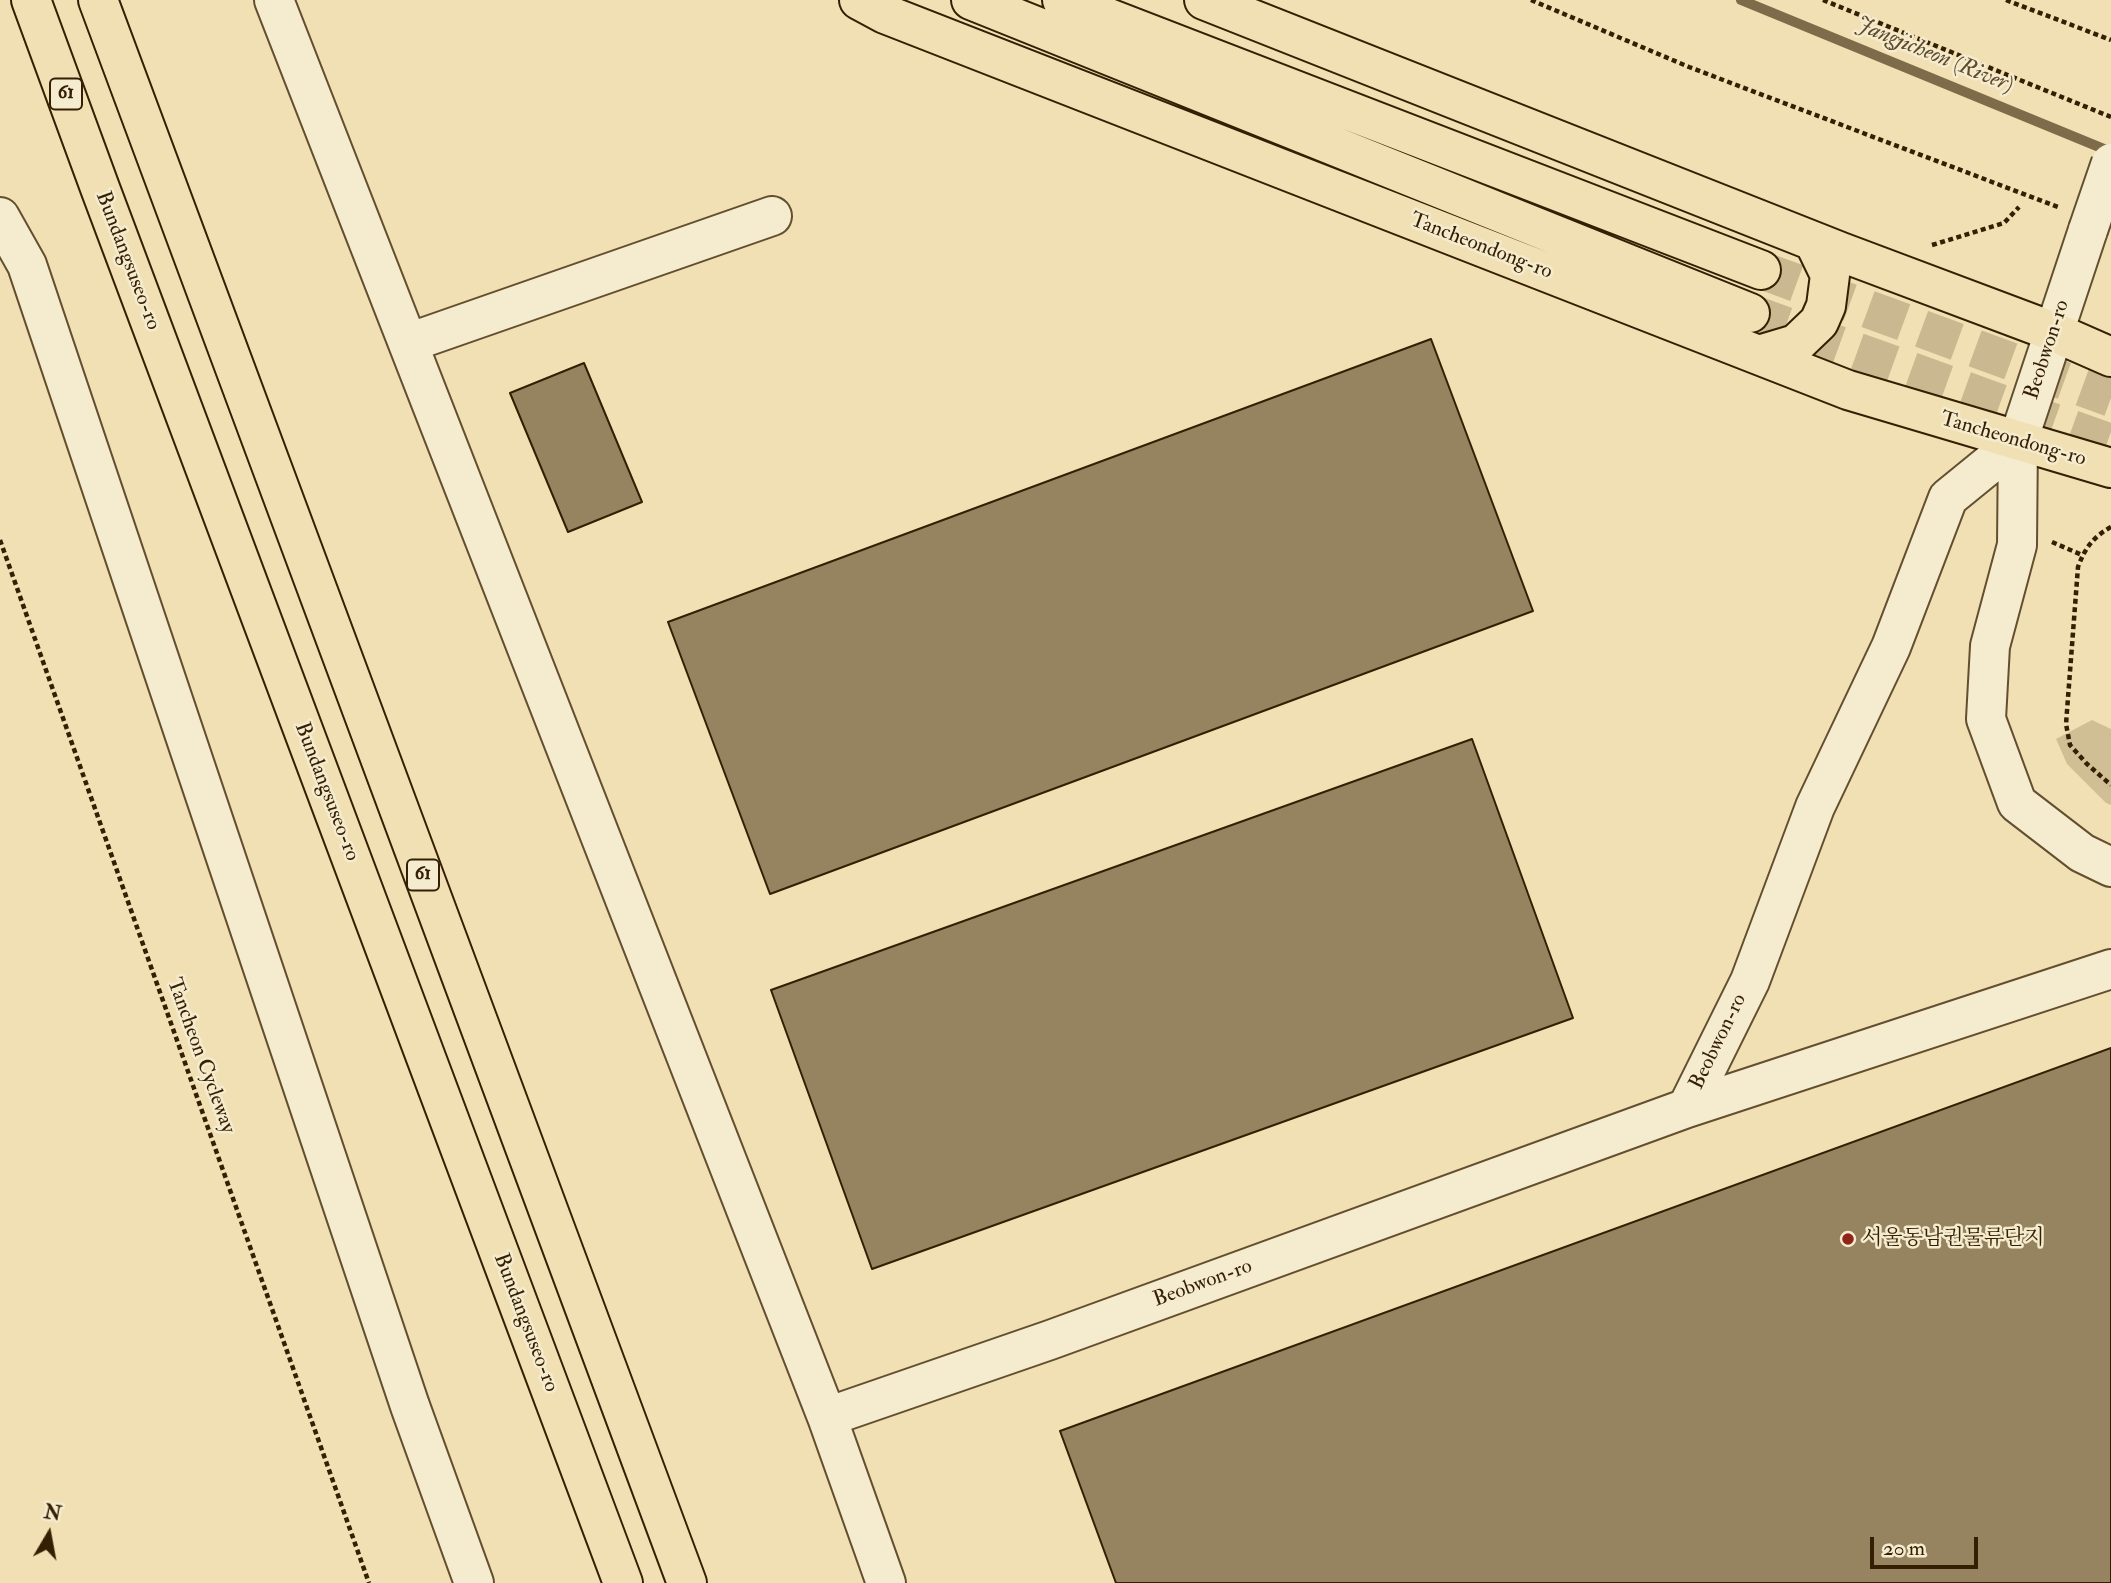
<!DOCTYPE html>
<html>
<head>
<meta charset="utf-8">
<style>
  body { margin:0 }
  #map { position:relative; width:2111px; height:1583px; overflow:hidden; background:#f0e0b3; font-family:"IM FELL Double Pica",serif }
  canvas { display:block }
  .north { position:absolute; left:14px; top:1499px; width:70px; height:70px; -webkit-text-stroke:5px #f5ebce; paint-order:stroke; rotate:10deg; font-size:19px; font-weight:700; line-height:28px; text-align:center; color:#341f03 }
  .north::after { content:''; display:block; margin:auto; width:24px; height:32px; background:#341f03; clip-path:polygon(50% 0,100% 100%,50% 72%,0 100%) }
  .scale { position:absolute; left:1870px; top:1537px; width:108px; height:32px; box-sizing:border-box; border:4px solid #341f03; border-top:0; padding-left:9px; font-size:21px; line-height:24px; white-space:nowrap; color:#341f03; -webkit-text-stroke:5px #f5ebce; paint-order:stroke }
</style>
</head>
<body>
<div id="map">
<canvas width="2111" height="1583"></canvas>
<div class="north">N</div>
<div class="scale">20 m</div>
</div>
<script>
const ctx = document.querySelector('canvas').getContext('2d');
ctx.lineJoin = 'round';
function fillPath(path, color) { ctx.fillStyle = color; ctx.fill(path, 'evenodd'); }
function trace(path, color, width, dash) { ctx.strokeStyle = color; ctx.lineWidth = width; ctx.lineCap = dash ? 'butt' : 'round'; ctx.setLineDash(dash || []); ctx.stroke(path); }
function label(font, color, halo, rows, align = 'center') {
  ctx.font = font + ' "IM FELL Double Pica","Noto Serif KR",serif'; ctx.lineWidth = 5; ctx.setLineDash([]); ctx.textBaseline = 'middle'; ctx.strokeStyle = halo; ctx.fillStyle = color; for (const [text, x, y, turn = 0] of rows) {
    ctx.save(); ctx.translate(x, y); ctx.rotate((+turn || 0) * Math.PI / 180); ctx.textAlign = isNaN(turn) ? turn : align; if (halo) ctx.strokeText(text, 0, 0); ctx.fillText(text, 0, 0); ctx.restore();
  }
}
fillPath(new Path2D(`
  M 2092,720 L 2111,729 L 2111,805 L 2106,803 L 2067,764 L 2056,739 Z`), '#d0bf95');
trace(new Path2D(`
  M 1741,0 L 2111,152`), '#7e6b49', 10);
const building = new Path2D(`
  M 1431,339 L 1533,611 L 770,894 L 668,622 Z
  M 584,363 L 642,502 L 568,532 L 510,393 Z
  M 1472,739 L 1573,1018 L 872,1269 L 771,990 Z
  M 2111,1048 L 2111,1583 L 1116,1583 L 1060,1431 Z`);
fillPath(building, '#96835f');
trace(building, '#341f03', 2);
trace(new Path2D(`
  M 1761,270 L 2111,398
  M 1750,313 L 2111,443`), '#cab990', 38, [38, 19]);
const minor = new Path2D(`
  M 274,0 L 827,1417 L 886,1583
  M 0,217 L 27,265 L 410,1406 L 474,1583
  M 408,343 L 772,216
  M 2018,441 L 2017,545 L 1990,646 L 1986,719 L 2017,803 L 2082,853 L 2111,867
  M 1687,1108 L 2111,969
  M 827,1417 L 1050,1340 L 1687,1108 L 1750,981 L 1815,807 L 1891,647 L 1948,498 L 2018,441 L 2088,230`);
const major = new Path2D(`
  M 859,0 L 885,14 L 1848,390 L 2111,468
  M 971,0 L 1750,313
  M 1062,0 L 1761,270
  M 1204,0 L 1841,252 L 2054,332 L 2111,357
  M 1759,355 L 1796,344 L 1819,322 L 1826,306 L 1830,275 L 1814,242`);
const highway = new Path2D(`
  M 31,0 L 100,188 L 623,1583
  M 98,0 L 687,1583`);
trace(minor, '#634f2f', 42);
trace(major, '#341f03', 42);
trace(highway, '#341f03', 42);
trace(new Path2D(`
  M 1531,0 L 1689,67 L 2058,207
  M 1823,0 L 2111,117
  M 2006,0 L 2111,40
  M 1932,245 L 2004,223 L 2019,207
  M 2111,527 C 2093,537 2085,548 2078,567 L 2066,724 L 2070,745 L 2087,764 L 2111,785
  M 0,540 L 369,1583
  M 2052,542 L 2082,555`), '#341f03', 4.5, [5, 3.5]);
trace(minor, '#f5ebce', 38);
trace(major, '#f0e0b3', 38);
trace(highway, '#f0e0b3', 38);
const minorBridge = new Path2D(`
  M 2088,230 L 2111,163`);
trace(minorBridge, '#634f2f', 42, []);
trace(minorBridge, '#f5ebce', 38);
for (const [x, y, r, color] of [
  [1848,1239,7,"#8f2418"]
]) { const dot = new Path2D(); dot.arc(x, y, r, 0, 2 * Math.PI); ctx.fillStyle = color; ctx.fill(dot); trace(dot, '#f5ebce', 2.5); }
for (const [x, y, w] of [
  [66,94,32],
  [423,875,32]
]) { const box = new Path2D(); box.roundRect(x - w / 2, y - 15.5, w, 31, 5); ctx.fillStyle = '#f5ebce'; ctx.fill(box); trace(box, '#341f03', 2); }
label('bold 19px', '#341f03', null, [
  ["61",66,94],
  ["61",423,875]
]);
label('21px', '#341f03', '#f5ebce', [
  ["Tancheondong-ro",1481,247,21],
  ["Bundangsuseo-ro",127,261,69],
  ["Beobwon-ro",2048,350,-72],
  ["Tancheondong-ro",2013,440,16],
  ["Bundangsuseo-ro",326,792,69],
  ["Beobwon-ro",1719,1042,-64],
  ["Tancheon Cycleway",200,1056,70],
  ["Beobwon-ro",1203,1284,-20],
  ["Bundangsuseo-ro",525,1323,69]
]);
label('21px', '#341f03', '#f5ebce', [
  ["서울동남권물류단지",1862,1239]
], 'left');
label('italic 23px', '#5f4b2c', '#f5ebce', [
  ["Jangjicheon (River)",1934,56,22]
]);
</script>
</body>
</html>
